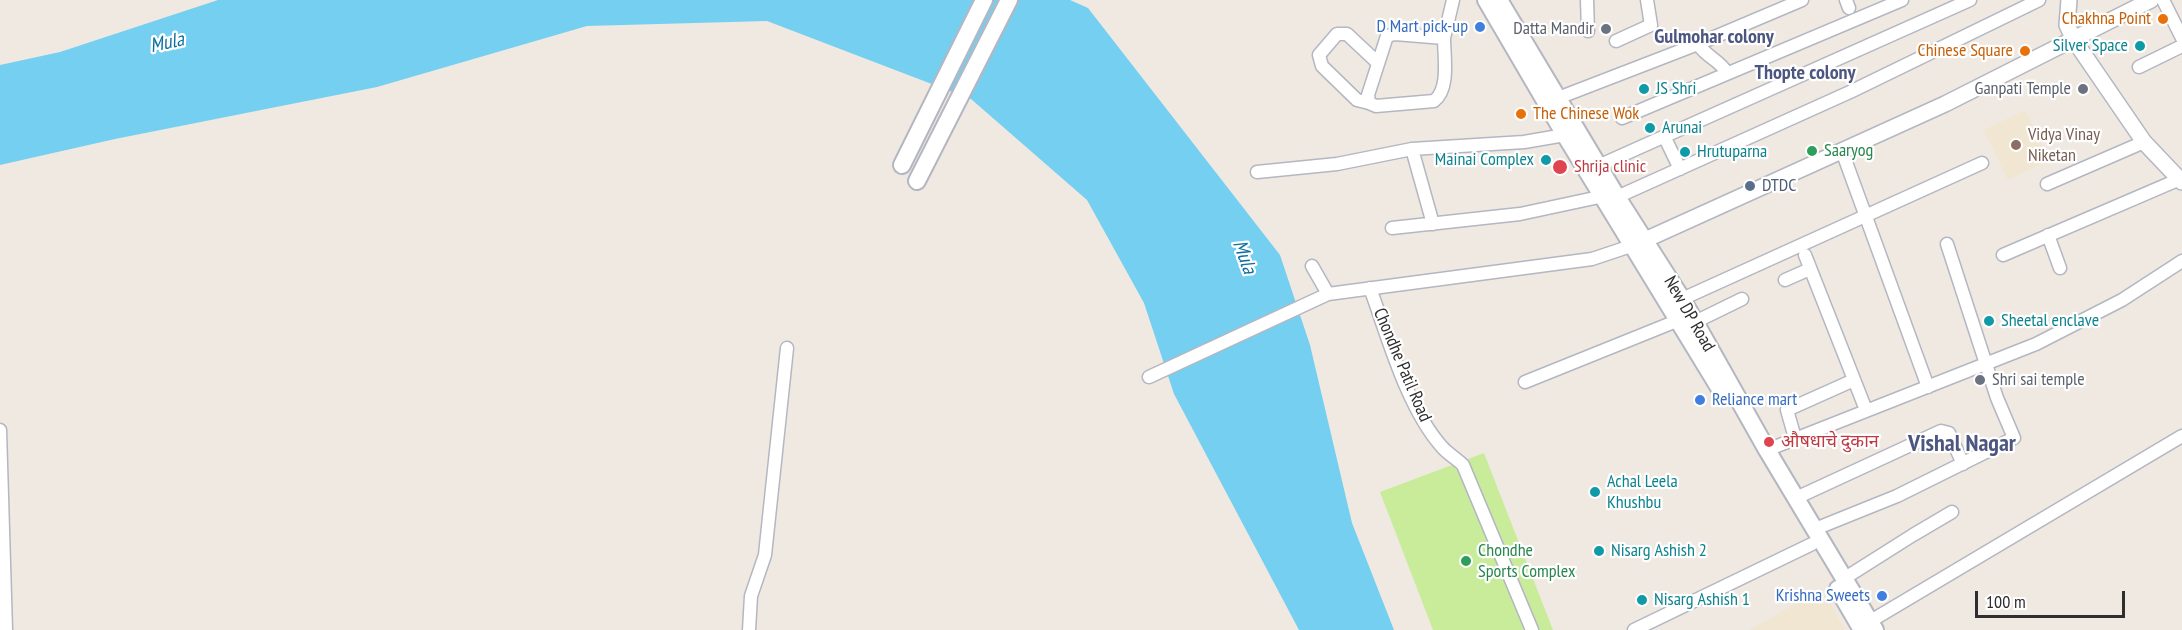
<!DOCTYPE html>
<html>
<head>
<meta charset="utf-8">
<style>
  body { margin:0 }
  #map { position:relative; width:2182px; height:630px; overflow:hidden; background:#efe9e1; font-family:"PT Sans Narrow",sans-serif }
  canvas { display:block }
  .scale { position:absolute; left:1975px; top:591px; width:150px; height:27px; box-sizing:border-box; border:3px solid #2e2e2e; border-top:0; padding-left:8px; font-size:18px; line-height:21px; white-space:nowrap; color:#2e2e2e; -webkit-text-stroke:4px #fff; paint-order:stroke }
</style>
</head>
<body>
<div id="map">
<canvas width="2182" height="630"></canvas>
<div class="scale">100 m</div>
</div>
<script>
const ctx = document.querySelector('canvas').getContext('2d');
ctx.lineJoin = 'round';
function fillPath(path, color) { ctx.fillStyle = color; ctx.fill(path, 'evenodd'); }
function trace(path, color, width, dash) { ctx.strokeStyle = color; ctx.lineWidth = width; ctx.lineCap = dash ? 'butt' : 'round'; ctx.setLineDash(dash || []); ctx.stroke(path); }
function label(font, color, halo, rows, align = 'center') {
  ctx.font = font + ' "PT Sans Narrow","Noto Sans Devanagari",sans-serif'; ctx.lineWidth = 4.5; ctx.setLineDash([]); ctx.textBaseline = 'middle'; ctx.strokeStyle = halo; ctx.fillStyle = color; for (const [text, x, y, turn = 0] of rows) {
    ctx.save(); ctx.translate(x, y); ctx.rotate((+turn || 0) * Math.PI / 180); ctx.textAlign = isNaN(turn) ? turn : align; if (halo) ctx.strokeText(text, 0, 0); ctx.fillText(text, 0, 0); ctx.restore();
  }
}
fillPath(new Path2D(`
  M 2025,110 L 2049,160 L 2008,180 L 1984,130 Z
  M 1822,589 L 1845,630 L 1749,630 Z`), '#f0e6d1');
fillPath(new Path2D(`
  M 1484,453 L 1553,630 L 1433,630 L 1380,492 Z`), '#c9ec9a');
fillPath(new Path2D(`
  M 218,0 L 1070,0 L 1088,8 L 1280,255 L 1310,345 L 1352,523 L 1394,630 L 1299,630 L 1174,394 L 1144,303 L 1087,200 L 971,99 L 767,21 L 587,26 L 377,87 L 115,139 L 0,165 L 0,65 L 60,52 Z`), '#75cff0');
const minor = new Path2D(`
  M 1587,0 L 1588,31
  M 1846,0 L 1849,8
  M 2163,0 L 2182,38
  M 1444,38 C 1444,57 1450,89 1434,101 L 1376,106 L 1369,103 L 1368,95 L 1387,36 L 1395,34 L 1444,38 L 1453,0
  M 1616,41 L 1651,25 L 1647,0
  M 1698,44 C 1706,57 1720,60 1727,73
  M 2139,67 L 2182,46
  M 1558,98 L 1698,44 L 1802,0
  M 1369,103 L 1357,100 L 1322,66 L 1319,55 L 1337,34 L 1347,34 L 1378,63
  M 1622,118 L 1902,0
  M 1665,138 L 1680,169
  M 1412,149 L 1433,224
  M 1842,151 L 1928,387
  M 1598,166 L 1970,0
  M 1257,172 L 1337,164 L 1412,149 L 1524,142 L 1565,135
  M 2047,184 L 2144,142
  M 1617,197 L 1850,92 L 2039,0
  M 1392,228 L 1520,214 L 1604,196
  M 2048,235 L 2060,268
  M 1805,255 L 1866,410
  M 2003,255 L 2180,179
  M 1312,266 L 1328,294
  M 1785,280 L 1810,269
  M 1370,288 C 1388,337 1407,408 1442,447 C 1448,454 1457,459 1463,465 L 1532,630
  M 1682,299 L 1982,163
  M 1695,322 L 1742,299
  M 1149,377 L 1328,294 L 1592,259 L 1634,245
  M 1525,382 L 1679,320
  M 0,430 L 6,630
  M 1795,438 L 1787,410 L 1854,380
  M 1767,450 L 2036,344 L 2122,300 L 2182,261
  M 1796,498 L 1941,431 L 1949,433 L 1963,464
  M 1815,529 L 1897,496 L 2014,438 L 1997,398 L 1947,244
  M 1845,578 L 1913,535 L 1952,512
  M 1864,625 L 2182,436
  M 749,630 L 751,596 L 765,555 L 787,348
  M 1634,630 L 1812,544`);
const tertiary = new Path2D(`
  M 2069,0 L 2067,25 L 2074,40 L 2144,142 L 2182,182
  M 1634,245 L 1945,104 L 2151,0`);
const secondary = new Path2D(`
  M 1486,0 L 1565,135 L 1723,394
  M 1499,0 L 1617,197 L 1682,299 L 1767,450 L 1875,630
  M 902,165 L 984,0
  M 917,181 L 1009,0
  M 1838,589 L 1862,630`);
trace(minor, '#b4b7c1', 15);
trace(tertiary, '#b4b7c1', 18);
trace(secondary, '#b4b7c1', 20);
trace(minor, '#fff', 12);
trace(tertiary, '#fff', 15);
trace(secondary, '#fff', 16);
for (const [x, y, r, color] of [
  [2163,19,6,"#e8710a"],
  [1480,27,6,"#3f7fe0"],
  [1606,29,6,"#6b7280"],
  [2140,46,6,"#0f9aa8"],
  [2025,51,6,"#e8710a"],
  [1644,89,6,"#0f9aa8"],
  [2083,89,6,"#6b7280"],
  [1521,114,6,"#e8710a"],
  [1650,128,6,"#0f9aa8"],
  [2016,145,6,"#8d6e63"],
  [1812,151,6,"#2e9e5b"],
  [1685,152,6,"#0f9aa8"],
  [1546,160,6,"#0f9aa8"],
  [1560,167,8,"#e0444e"],
  [1750,186,6,"#5c6f8a"],
  [1989,321,6,"#0f9aa8"],
  [1980,380,6,"#6b7280"],
  [1700,400,6,"#3f7fe0"],
  [1769,442,6,"#e0444e"],
  [1595,492,6,"#0f9aa8"],
  [1599,551,6,"#0f9aa8"],
  [1466,561,6,"#2e9e5b"],
  [1882,596,6,"#3f7fe0"],
  [1642,600,6,"#0f9aa8"]
]) { const dot = new Path2D(); dot.arc(x, y, r, 0, 2 * Math.PI); ctx.fillStyle = color; ctx.fill(dot); trace(dot, '#fff', 2); }
label('18px', '#c56008', '#fff', [
  ["Chakhna Point",2151,19],
  ["Chinese Square",2013,51],
  ["The Chinese Wok",1533,114,"left"]
], 'right');
label('18px', '#366cbe', '#fff', [
  ["D Mart pick-up",1468,27],
  ["Reliance mart",1712,400,"left"],
  ["Krishna Sweets",1870,596]
], 'right');
label('18px', '#5b616d', '#fff', [
  ["Datta Mandir",1594,29],
  ["Ganpati Temple",2071,89],
  ["Shri sai temple",1992,380,"left"]
], 'right');
label('18px', '#0d838f', '#fff', [
  ["Silver Space",2128,46,"right"],
  ["JS Shri",1656,89],
  ["Arunai",1662,128],
  ["Hrutuparna",1697,152],
  ["Mainai Complex",1534,160,"right"],
  ["Sheetal enclave",2001,321],
  ["Achal Leela",1607,482],
  ["Khushbu",1607,503],
  ["Nisarg Ashish 2",1611,551],
  ["Nisarg Ashish 1",1654,600]
], 'left');
label('18px', '#785e54', '#fff', [
  ["Vidya Vinay",2028,135],
  ["Niketan",2028,156]
], 'left');
label('18px', '#27864d', '#fff', [
  ["Saaryog",1824,151],
  ["Chondhe",1478,551],
  ["Sports Complex",1478,572]
], 'left');
label('18px', '#be3a42', '#fff', [
  ["Shrija clinic",1574,167],
  ["औषधाचे दुकान",1781,442]
], 'left');
label('18px', '#4e5e75', '#fff', [
  ["DTDC",1762,186]
], 'left');
label('18px', '#2e2e2e', '#fff', [
  ["New DP Road",1689,314,60],
  ["Chondhe Patil Road",1402,365,67]
]);
label('bold 20px', '#4d5680', '#fff', [
  ["Gulmohar colony",1714,37],
  ["Thopte colony",1805,73]
]);
label('italic 20px', '#0d6fa3', '#fff', [
  ["Mula",167,43,-12],
  ["Mula",1244,257,70]
]);
label('bold 24px', '#4d5680', '#fff', [
  ["Vishal Nagar",1962,444]
]);
</script>
</body>
</html>
